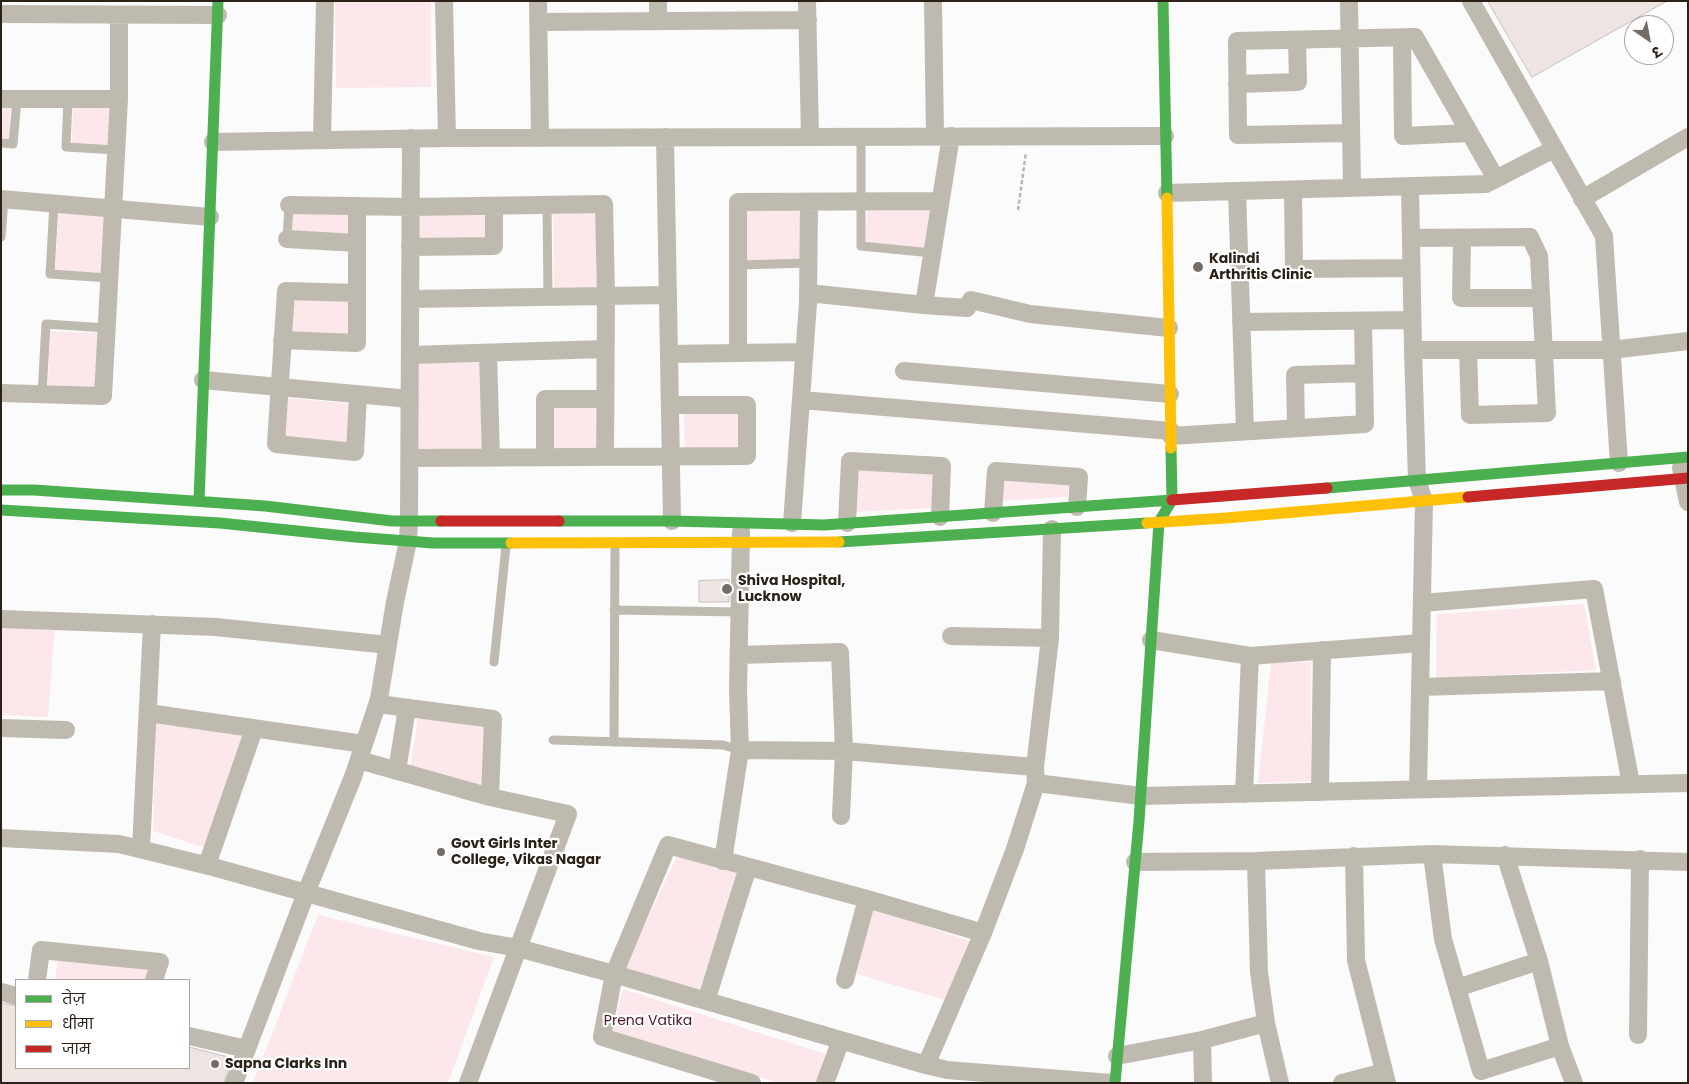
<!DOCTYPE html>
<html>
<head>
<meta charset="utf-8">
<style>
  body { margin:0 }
  #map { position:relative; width:1689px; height:1084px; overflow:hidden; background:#fbfbfb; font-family:Poppins,"Noto Sans Devanagari",sans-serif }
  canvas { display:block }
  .frame { position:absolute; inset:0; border:2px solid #2b2117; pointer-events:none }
  .legend { position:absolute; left:15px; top:979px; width:175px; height:90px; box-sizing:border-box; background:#fff; border:1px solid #aaa6a2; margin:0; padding:6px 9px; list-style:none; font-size:15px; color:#2b2117 }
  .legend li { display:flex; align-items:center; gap:10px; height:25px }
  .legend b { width:25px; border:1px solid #aaa6a2 }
  .north { position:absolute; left:1624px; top:15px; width:50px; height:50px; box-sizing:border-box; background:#fff; border:1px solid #aaa6a2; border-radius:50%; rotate:147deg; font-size:14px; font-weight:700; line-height:20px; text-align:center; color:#2b2117 }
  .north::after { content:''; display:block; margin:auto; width:18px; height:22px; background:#746d67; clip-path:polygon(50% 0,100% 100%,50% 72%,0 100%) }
</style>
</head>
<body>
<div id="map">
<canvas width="1689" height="1084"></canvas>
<div class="frame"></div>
<ul class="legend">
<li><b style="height:6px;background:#4caf50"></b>तेज़</li>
<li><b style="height:6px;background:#ffc107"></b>धीमा</li>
<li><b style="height:6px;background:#c62828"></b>जाम</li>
</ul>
<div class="north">उ</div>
</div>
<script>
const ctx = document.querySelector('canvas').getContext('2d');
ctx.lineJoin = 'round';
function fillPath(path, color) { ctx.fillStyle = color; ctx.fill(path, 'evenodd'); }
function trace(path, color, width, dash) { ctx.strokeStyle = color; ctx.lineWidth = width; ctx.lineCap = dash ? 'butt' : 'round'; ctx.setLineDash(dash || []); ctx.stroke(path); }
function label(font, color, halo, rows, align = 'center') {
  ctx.font = font + ' Poppins,sans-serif'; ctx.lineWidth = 4.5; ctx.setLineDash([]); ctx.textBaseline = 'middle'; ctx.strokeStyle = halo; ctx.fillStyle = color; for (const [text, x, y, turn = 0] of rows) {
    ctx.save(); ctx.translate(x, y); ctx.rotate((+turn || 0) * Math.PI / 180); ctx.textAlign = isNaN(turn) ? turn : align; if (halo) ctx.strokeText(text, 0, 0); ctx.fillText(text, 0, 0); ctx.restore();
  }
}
fillPath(new Path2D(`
  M 335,1 L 431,1 L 431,87 L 336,88 Z
  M 1,104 L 11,104 L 9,139 L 1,139 Z
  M 73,106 L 110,106 L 109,145 L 72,144 Z
  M 867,205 L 934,206 L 928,249 L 866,242 Z
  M 292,208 L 352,209 L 351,237 L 292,236 Z
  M 802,208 L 803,259 L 745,260 L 744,209 Z
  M 59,210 L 107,212 L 104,273 L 55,271 Z
  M 553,210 L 596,210 L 597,287 L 554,288 Z
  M 486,211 L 487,241 L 419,243 L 419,213 Z
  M 290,296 L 350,298 L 349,337 L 289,335 Z
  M 50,331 L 99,333 L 97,388 L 48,385 Z
  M 483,359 L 485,450 L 417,452 L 415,361 Z
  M 288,398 L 354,404 L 350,446 L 285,441 Z
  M 595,405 L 596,448 L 552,449 L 552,406 Z
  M 739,411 L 741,449 L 685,451 L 684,413 Z
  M 856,468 L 935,472 L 932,508 L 856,512 Z
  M 1003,480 L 1069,484 L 1068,497 L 1001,501 Z
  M 1584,604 L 1596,670 L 1436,678 L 1437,614 Z
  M 1,625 L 55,625 L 48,717 L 1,715 Z
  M 1311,662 L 1311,781 L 1258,783 L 1271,663 Z
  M 418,717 L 489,727 L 487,789 L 410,771 Z
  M 156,719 L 249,736 L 209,849 L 153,831 Z
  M 678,854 L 738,874 L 699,989 L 623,970 Z
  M 872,908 L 972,942 L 945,1000 L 857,974 Z
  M 318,915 L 494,957 L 448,1083 L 253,1083 Z
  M 58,959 L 153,967 L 149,980 L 55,980 Z
  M 623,989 L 831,1056 L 820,1083 L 780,1083 L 611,1035 Z`), '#fce7ea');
const building = new Path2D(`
  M 1488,1 L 1667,1 L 1532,77 Z
  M 729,580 L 729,602 L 699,602 L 699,581 Z
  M 1,1003 L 16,1006 L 16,1068 L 189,1068 L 189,1047 L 232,1058 L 224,1083 L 1,1083 Z`);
fillPath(building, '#eee4e1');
trace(building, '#c7c0be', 1);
trace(new Path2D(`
  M 1018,210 L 1026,152`), '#b9b5ae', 2.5, [4, 2.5]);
trace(new Path2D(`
  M 68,99 L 66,147 L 116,150
  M 861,136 L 861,246 L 932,253
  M 1,143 L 13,144 L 17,99
  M 54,204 L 50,274 L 109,278
  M 547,205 L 548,297
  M 1,237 L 4,199
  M 287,239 L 289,205
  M 739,265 L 808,263
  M 42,394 L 46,324 L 107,328
  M 614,610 L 740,612
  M 494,662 L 506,546
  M 553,740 L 723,745 L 740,750
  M 614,742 L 615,543`), '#bfbab0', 9);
trace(new Path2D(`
  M 444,1 L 447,138
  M 538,1 L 540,138
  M 658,1 L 658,21
  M 807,1 L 810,136
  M 933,1 L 935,136
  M 1349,1 L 1352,188
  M 1471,1 L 1604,236 L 1619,463
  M 1,14 L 218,15
  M 539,22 L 808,20
  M 1402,38 L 1403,136 L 1469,133
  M 1237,84 L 1298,82 L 1297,41
  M 1,99 L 119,99
  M 1351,133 L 1238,135 L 1237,41 L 1415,37 L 1496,179
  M 665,137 L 672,521
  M 322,139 L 325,1
  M 213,142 L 447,138 L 1165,136
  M 1410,186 L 1413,350 L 1417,480 L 1424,501 L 1418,789
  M 1293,190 L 1294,269 L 1411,268
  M 1237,191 L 1245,431
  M 1167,193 L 1486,184 L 1554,149
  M 1,199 L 210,217
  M 1582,199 L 1688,137
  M 289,205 L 411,207 L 604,204 L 606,296 L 605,457
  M 1411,238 L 1530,237 L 1539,256 L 1547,413 L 1470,415 L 1468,350
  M 1462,238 L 1461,298 L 1541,298
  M 287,239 L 357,243
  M 410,247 L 494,246 L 494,206
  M 357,293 L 286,291 L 276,444 L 355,452 L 358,395
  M 808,293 L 924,305 L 951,136
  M 410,299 L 668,295
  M 924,305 L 967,308 L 971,300 L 1030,314 L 1169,328
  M 1241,322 L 1412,320
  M 282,340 L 357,343 L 357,206
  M 1413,350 L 1611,350 L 1688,341
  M 488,353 L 491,458
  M 738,353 L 738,202 L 940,201
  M 669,354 L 804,352
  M 410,355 L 605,349
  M 904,371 L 1170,394
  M 203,380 L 410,399
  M 1,393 L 103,396 L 119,99 L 119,15
  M 801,400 L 1171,431
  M 1296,428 L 1295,375 L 1364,373
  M 1171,436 L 1365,424 L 1363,321
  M 545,457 L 545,399 L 605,399
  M 410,458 L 747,456 L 747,405 L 670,405
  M 1681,468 L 1688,502
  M 993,513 L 996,471 L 1079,477 L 1077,507
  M 792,523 L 808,303 L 809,202
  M 847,523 L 850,461 L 942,466 L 940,517
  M 1422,603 L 1594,589 L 1631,784
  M 1,619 L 216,627 L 388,645
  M 951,636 L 1050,638
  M 1151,640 L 1250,656 L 1421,643
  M 739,655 L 840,652 L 844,751 L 841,816
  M 1420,687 L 1612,681
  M 378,704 L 493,719 L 490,797
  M 148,713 L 364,744
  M 1,728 L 66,730
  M 740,750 L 844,751 L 1035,767
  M 359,760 L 490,797 L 568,814 L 468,1083
  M 397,771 L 407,708
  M 1036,783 L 1141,796 L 1688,783
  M 1320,792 L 1322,650
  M 1244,794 L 1250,656
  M 1,838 L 119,844 L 213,867 L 479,941 L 518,948 L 614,974 L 926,1065 L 947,1070 L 1111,1083
  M 141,849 L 152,624
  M 1432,854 L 1443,939 L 1481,1071 L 1560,1046
  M 1505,855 L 1539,961 L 1560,1046 L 1574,1083
  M 1354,856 L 1356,960 L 1387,1083
  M 723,861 L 740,750 L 738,690 L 741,532
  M 1256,861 L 1259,972 L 1266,1023 L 1280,1083
  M 1135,862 L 1256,861 L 1432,854 L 1688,862
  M 207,865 L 254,729
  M 37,980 L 41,950 L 160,962 L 154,980
  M 845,980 L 867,899
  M 1457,988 L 1539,961
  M 1,992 L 16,996
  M 706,1001 L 748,867
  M 1638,1035 L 1640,859
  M 189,1036 L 247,1049
  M 1202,1040 L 1203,1083
  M 1117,1056 L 1202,1040 L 1266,1023
  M 926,1065 L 983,933 L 1015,849 L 1036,783 L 1035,767 L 1050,638 L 1052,529
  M 234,1083 L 306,893 L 353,777 L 379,699 L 395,602 L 408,541 L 409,521 L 411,138
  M 752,1083 L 602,1037 L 614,974 L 668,845 L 867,899 L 983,933
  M 825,1083 L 841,1040
  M 1342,1083 L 1384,1072`), '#bfbab0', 18);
trace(new Path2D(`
  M 1163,1 L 1167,198
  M 1327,488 L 1688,457
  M 1,490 L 34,490 L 265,506 L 392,521 L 441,521
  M 199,501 L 218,1
  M 1,510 L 220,523 L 355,537 L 433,543 L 511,543
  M 559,521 L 672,521 L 824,525 L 1172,500
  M 839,542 L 1147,523
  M 1115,1083 L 1139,821 L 1159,522 L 1172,500 L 1171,448`), '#4caf50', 11);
trace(new Path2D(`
  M 1167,198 L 1171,448
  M 1147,523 L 1226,518 L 1468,497
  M 511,543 L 839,542`), '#ffc107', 11);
trace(new Path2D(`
  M 1468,497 L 1688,478
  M 1172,500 L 1327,488
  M 441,521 L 559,521`), '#c62828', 11);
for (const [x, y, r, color] of [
  [1198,267,6,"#746d67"],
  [727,589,6,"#746d67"],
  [441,852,5,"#746d67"],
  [215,1064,5,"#746d67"]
]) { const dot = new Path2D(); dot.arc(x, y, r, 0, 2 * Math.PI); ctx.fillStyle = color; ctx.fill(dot); trace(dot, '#fff', 2); }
label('bold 14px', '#2b2117', '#fff', [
  ["Kalindi",1209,259],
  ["Arthritis Clinic",1209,275],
  ["Shiva Hospital,",738,581],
  ["Lucknow",738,597],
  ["Govt Girls Inter",451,844],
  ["College, Vikas Nagar",451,860],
  ["Sapna Clarks Inn",225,1064]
], 'left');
label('14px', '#501225', '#fff', [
  ["Prena Vatika",648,1021]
]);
</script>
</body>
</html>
